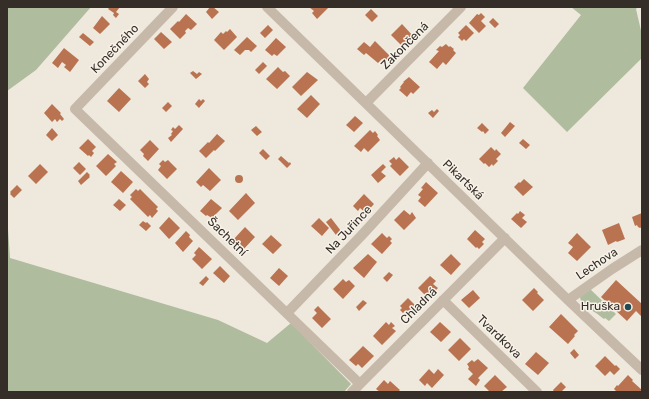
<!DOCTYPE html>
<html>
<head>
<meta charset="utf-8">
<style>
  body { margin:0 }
  #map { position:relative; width:649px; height:399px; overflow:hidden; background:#efe8dc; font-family:Rubik,sans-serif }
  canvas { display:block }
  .frame { position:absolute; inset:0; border:8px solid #342d28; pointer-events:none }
</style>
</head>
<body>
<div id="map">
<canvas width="649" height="399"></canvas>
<div class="frame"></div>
</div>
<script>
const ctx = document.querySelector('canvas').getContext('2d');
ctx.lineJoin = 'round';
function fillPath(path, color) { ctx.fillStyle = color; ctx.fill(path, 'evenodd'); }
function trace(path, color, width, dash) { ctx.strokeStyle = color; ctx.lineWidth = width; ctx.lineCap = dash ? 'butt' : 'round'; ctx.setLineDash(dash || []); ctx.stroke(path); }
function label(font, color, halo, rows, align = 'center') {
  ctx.font = font + ' Rubik,sans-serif'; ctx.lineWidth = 3; ctx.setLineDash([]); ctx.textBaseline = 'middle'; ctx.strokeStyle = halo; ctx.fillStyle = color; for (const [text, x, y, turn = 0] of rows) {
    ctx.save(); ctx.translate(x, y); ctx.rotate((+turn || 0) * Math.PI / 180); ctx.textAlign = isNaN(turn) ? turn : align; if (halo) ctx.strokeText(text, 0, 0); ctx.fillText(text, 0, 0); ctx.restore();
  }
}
fillPath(new Path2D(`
  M 7,7 L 91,7 L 36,70 L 7,91 Z
  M 571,7 L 638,7 L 636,9 L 642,35 L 642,58 L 567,132 L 523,88 L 581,15 Z
  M 7,214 L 10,258 L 218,320 L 267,343 L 291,323 L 351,384 L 344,392 L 7,392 Z
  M 590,289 L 616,314 L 609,321 L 605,318 L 604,319 C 601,317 599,315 596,313 C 588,308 582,308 580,297 Z`), '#afbc9e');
fillPath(new Path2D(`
  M 110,7 L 120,7 L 116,12 L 119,14 L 116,18 L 113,15 L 114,13 L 108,9 Z
  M 210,7 L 213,7 L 219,12 L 212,19 L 206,12 Z
  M 309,7 L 329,7 L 317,19 L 312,13 L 314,11 Z
  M 371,9 L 378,16 L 372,22 L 365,15 Z
  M 481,13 L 485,17 L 481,21 L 486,26 L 479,33 L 469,23 L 477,14 L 479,15 Z
  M 186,14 L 197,24 L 191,30 L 188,28 L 185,31 L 186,33 L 180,39 L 170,29 L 178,21 L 179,22 Z
  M 102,16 L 110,24 L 100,34 L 93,28 Z
  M 493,18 L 499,24 L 495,28 L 489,22 Z
  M 402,24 L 413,36 L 408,42 L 409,43 L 406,46 L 405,45 L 403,47 L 391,35 Z
  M 268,25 L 273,30 L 265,38 L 260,33 Z
  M 466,25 L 474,33 L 466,41 L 464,39 L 462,41 L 458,37 L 460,35 L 458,33 Z
  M 230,29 L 237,37 L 224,50 L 214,40 L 221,32 L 223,34 L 226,31 L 227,32 Z
  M 161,32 L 172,42 L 164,49 L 154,39 Z
  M 83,33 L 94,42 L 90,46 L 79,37 Z
  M 247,37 L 257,46 L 251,52 L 249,50 L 245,50 L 240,55 L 234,50 Z
  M 276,38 L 286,47 L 277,56 L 274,54 L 272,56 L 265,50 Z
  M 375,41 L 389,55 L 389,58 L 387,60 L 384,60 L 382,59 L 378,63 L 366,53 L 364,55 L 357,49 L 364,42 L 370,47 Z
  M 446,44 L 449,47 L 450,46 L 454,49 L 453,50 L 456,53 L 446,65 L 443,62 L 437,69 L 429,62 L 439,51 L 436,50 L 440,46 L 442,47 Z
  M 64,48 L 79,60 L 70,72 L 64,67 L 66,65 L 62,62 L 58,68 L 52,63 Z
  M 263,62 L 267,66 L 259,74 L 255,70 Z
  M 278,67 L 283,72 L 285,71 L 290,76 L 277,89 L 266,79 Z
  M 193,71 L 197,74 L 199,72 L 202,74 L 196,79 L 190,73 Z
  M 307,72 L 318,80 L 301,96 L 292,87 Z
  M 145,74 L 149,79 L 147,82 L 149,84 L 145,88 L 138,81 Z
  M 409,77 L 420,87 L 413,94 L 411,92 L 407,97 L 399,90 L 401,88 L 400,87 L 404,82 L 403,82 Z
  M 119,88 L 131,99 L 119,112 L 107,101 Z
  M 311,95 L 320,104 L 307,118 L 297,109 Z
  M 199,99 L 201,101 L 203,99 L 205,101 L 199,108 L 195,104 Z
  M 168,102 L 172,106 L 166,112 L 162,108 Z
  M 52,104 L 61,113 L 60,114 L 64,119 L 62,121 L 60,119 L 57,122 L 55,119 L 52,122 L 44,113 Z
  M 437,109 L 439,111 L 433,118 L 428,113 L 432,110 L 434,112 Z
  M 355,116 L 363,123 L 354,132 L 346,125 Z
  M 510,122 L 515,126 L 505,137 L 501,133 Z
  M 482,123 L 489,130 L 485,134 L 483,131 L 482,132 L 477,128 Z
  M 179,125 L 183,129 L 171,142 L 168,138 L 172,135 L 171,134 L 173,131 L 171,130 L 173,127 L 175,129 Z
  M 256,126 L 262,132 L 257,136 L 251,130 Z
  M 52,128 L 58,135 L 52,141 L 46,135 Z
  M 370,130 L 373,133 L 375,131 L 378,135 L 377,136 L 380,140 L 368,152 L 364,148 L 361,152 L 354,146 Z
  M 217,134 L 225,141 L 215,151 L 214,150 L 206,158 L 199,151 L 208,142 L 209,143 Z
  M 88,139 L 96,147 L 92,151 L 94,153 L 91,157 L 89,155 L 88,156 L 79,148 Z
  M 523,139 L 530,145 L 526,149 L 519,143 Z
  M 150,140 L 159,149 L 148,161 L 143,156 L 144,154 L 140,150 Z
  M 491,147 L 495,151 L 496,149 L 501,154 L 496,159 L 498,161 L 493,166 L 492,164 L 489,167 L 485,163 L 484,164 L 479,159 Z
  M 263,149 L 270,156 L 266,160 L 259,153 Z
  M 108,154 L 117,162 L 114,164 L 116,166 L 106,176 L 96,166 Z
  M 281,156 L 289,163 L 290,162 L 291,164 L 287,168 L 278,159 Z
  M 394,157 L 396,160 L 399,157 L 409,167 L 400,176 L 390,166 L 392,164 L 389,161 Z
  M 163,160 L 165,162 L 168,160 L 177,169 L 167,179 L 158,170 L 161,166 L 159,164 Z
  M 79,162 L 86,169 L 80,175 L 73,168 Z
  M 40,164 L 48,172 L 36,184 L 28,176 Z
  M 383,164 L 386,167 L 381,172 L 386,176 L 378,183 L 371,175 Z
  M 209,168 L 221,180 L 210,191 L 203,185 L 201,187 L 196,182 Z
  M 121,171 L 133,182 L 123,193 L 111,182 Z
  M 87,172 L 90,175 L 89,176 L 90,177 L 81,185 L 78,181 Z
  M235 179a4 4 0 1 1 8 0a4 4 0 1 1-8 0Z
  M 524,179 L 533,187 L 523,196 L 514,187 L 519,182 L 520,183 Z
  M 426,182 L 438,193 L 425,207 L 418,201 L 421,197 L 418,195 L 423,189 L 421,188 Z
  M 17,185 L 22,190 L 14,198 L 10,194 L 11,193 L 10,192 Z
  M 136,189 L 138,191 L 140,189 L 158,207 L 156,209 L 158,211 L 152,218 L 150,215 L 148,217 L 130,199 L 132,197 L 130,195 Z
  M 246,193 L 255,203 L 238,220 L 229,211 Z
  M 364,194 L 374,204 L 366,213 L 360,208 L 358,211 L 353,206 Z
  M 119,199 L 126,205 L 120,211 L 113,205 Z
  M 211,199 L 222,208 L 212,218 L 207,215 L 206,216 L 200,211 Z
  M 404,210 L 410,215 L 412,212 L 416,218 L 404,230 L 394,220 Z
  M 520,211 L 525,215 L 522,218 L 527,222 L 521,228 L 511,219 L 517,213 L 518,214 Z
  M 642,213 L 642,227 L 640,228 L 638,227 L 637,225 L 635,226 L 632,217 Z
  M 169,217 L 180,228 L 169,239 L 159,228 Z
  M 319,218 L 329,228 L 322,236 L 311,226 Z
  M 331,218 L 341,231 L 336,235 L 326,222 Z
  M 143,221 L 146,223 L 147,222 L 151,226 L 146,231 L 139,225 Z
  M 619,223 L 625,239 L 617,242 L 616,241 L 608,245 L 602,230 Z
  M 245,227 L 255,237 L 242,251 L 235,245 L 236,243 L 233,240 Z
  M 475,230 L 485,239 L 482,242 L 484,244 L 479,249 L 477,247 L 476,248 L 467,239 Z
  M 186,231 L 190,235 L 189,237 L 193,241 L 183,252 L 175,243 Z
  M 382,233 L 387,238 L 389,236 L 392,239 L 390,241 L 392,243 L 382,254 L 371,244 Z
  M 577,233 L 591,247 L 577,261 L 568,253 L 573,247 L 568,243 Z
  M 271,235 L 282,245 L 273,254 L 262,244 Z
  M 199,247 L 212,259 L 202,269 L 192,259 L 196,255 L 194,253 Z
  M 368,254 L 377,262 L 364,278 L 353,268 Z
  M 451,254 L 461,264 L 451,275 L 440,265 Z
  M 220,266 L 230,276 L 224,283 L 213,273 Z
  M 279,268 L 288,276 L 279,286 L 270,278 Z
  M 389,272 L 393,275 L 387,282 L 383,278 Z
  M 206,276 L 209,279 L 203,286 L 199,283 Z
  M 430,276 L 436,281 L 433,284 L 438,288 L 428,298 L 418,288 Z
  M 343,279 L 346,282 L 349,280 L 355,286 L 343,299 L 333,289 Z
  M 616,280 L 642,304 L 642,317 L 636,311 L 627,321 L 601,297 Z
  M 534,288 L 538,292 L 537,293 L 544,300 L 533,311 L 522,300 Z
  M 473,290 L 480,298 L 469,308 L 461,300 Z
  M 408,298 L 418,308 L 410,316 L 405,311 L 403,313 L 400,310 L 402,308 L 400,306 Z
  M 363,300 L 367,303 L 359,311 L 356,307 Z
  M 318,306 L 331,319 L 322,328 L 312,318 L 317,313 L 314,310 Z
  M 561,314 L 578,331 L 574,335 L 575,336 L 568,344 L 549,327 Z
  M 386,322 L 389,325 L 391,322 L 395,326 L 392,328 L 396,331 L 382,345 L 373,336 Z
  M 440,322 L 451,332 L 441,342 L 430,332 Z
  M 460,338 L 471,349 L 459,361 L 448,350 Z
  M 363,346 L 374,356 L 362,368 L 358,364 L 356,366 L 349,360 Z
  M 574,349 L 579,355 L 575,359 L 570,353 Z
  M 536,352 L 549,363 L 538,375 L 525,364 Z
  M 605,356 L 615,366 L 616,365 L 620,369 L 614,375 L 610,371 L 605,376 L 595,366 Z
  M 478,359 L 488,368 L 478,378 L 480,380 L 476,386 L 468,379 L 473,374 L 468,369 L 469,367 L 467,364 L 472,360 L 474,362 Z
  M 429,369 L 434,374 L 438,369 L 444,375 L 432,388 L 427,383 L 425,386 L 419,380 Z
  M 495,375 L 507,387 L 501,392 L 490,392 L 484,386 Z
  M 628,375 L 633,380 L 632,381 L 642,390 L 639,392 L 617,392 L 614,389 L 617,385 L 618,386 Z
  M 384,380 L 388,384 L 390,381 L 400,390 L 398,392 L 380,392 L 376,389 Z
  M 561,382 L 566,387 L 561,392 L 554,392 L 553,390 Z`), '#b97351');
trace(new Path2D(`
  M 173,7 L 75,109 L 360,384
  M 267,7 L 568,300 L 642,370
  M 366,103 L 461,7
  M 443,300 L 537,392
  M 568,300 L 612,269 L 642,250
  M 287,313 L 361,236 L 428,163
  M 352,392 L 505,238`), '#c6b9aa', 10);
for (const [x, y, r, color] of [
  [628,307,4,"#224a51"]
]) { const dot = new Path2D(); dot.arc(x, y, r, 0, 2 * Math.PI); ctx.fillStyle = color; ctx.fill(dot); trace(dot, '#f7f2e8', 1.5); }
label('12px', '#342d28', '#f7f2e8', [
  ["Zakončená",405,46,-45],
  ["Konečného",115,49,-46],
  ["Pikartská",463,180,44],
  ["Na Juřince",349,230,-47],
  ["Šachetní",227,237,44],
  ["Lechova",597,264,-34],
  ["Chladná",419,306,-45],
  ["Tvardkova",499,337,44]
]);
label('12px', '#342d28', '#f7f2e8', [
  ["Hruška",620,307]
], 'right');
</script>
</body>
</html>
